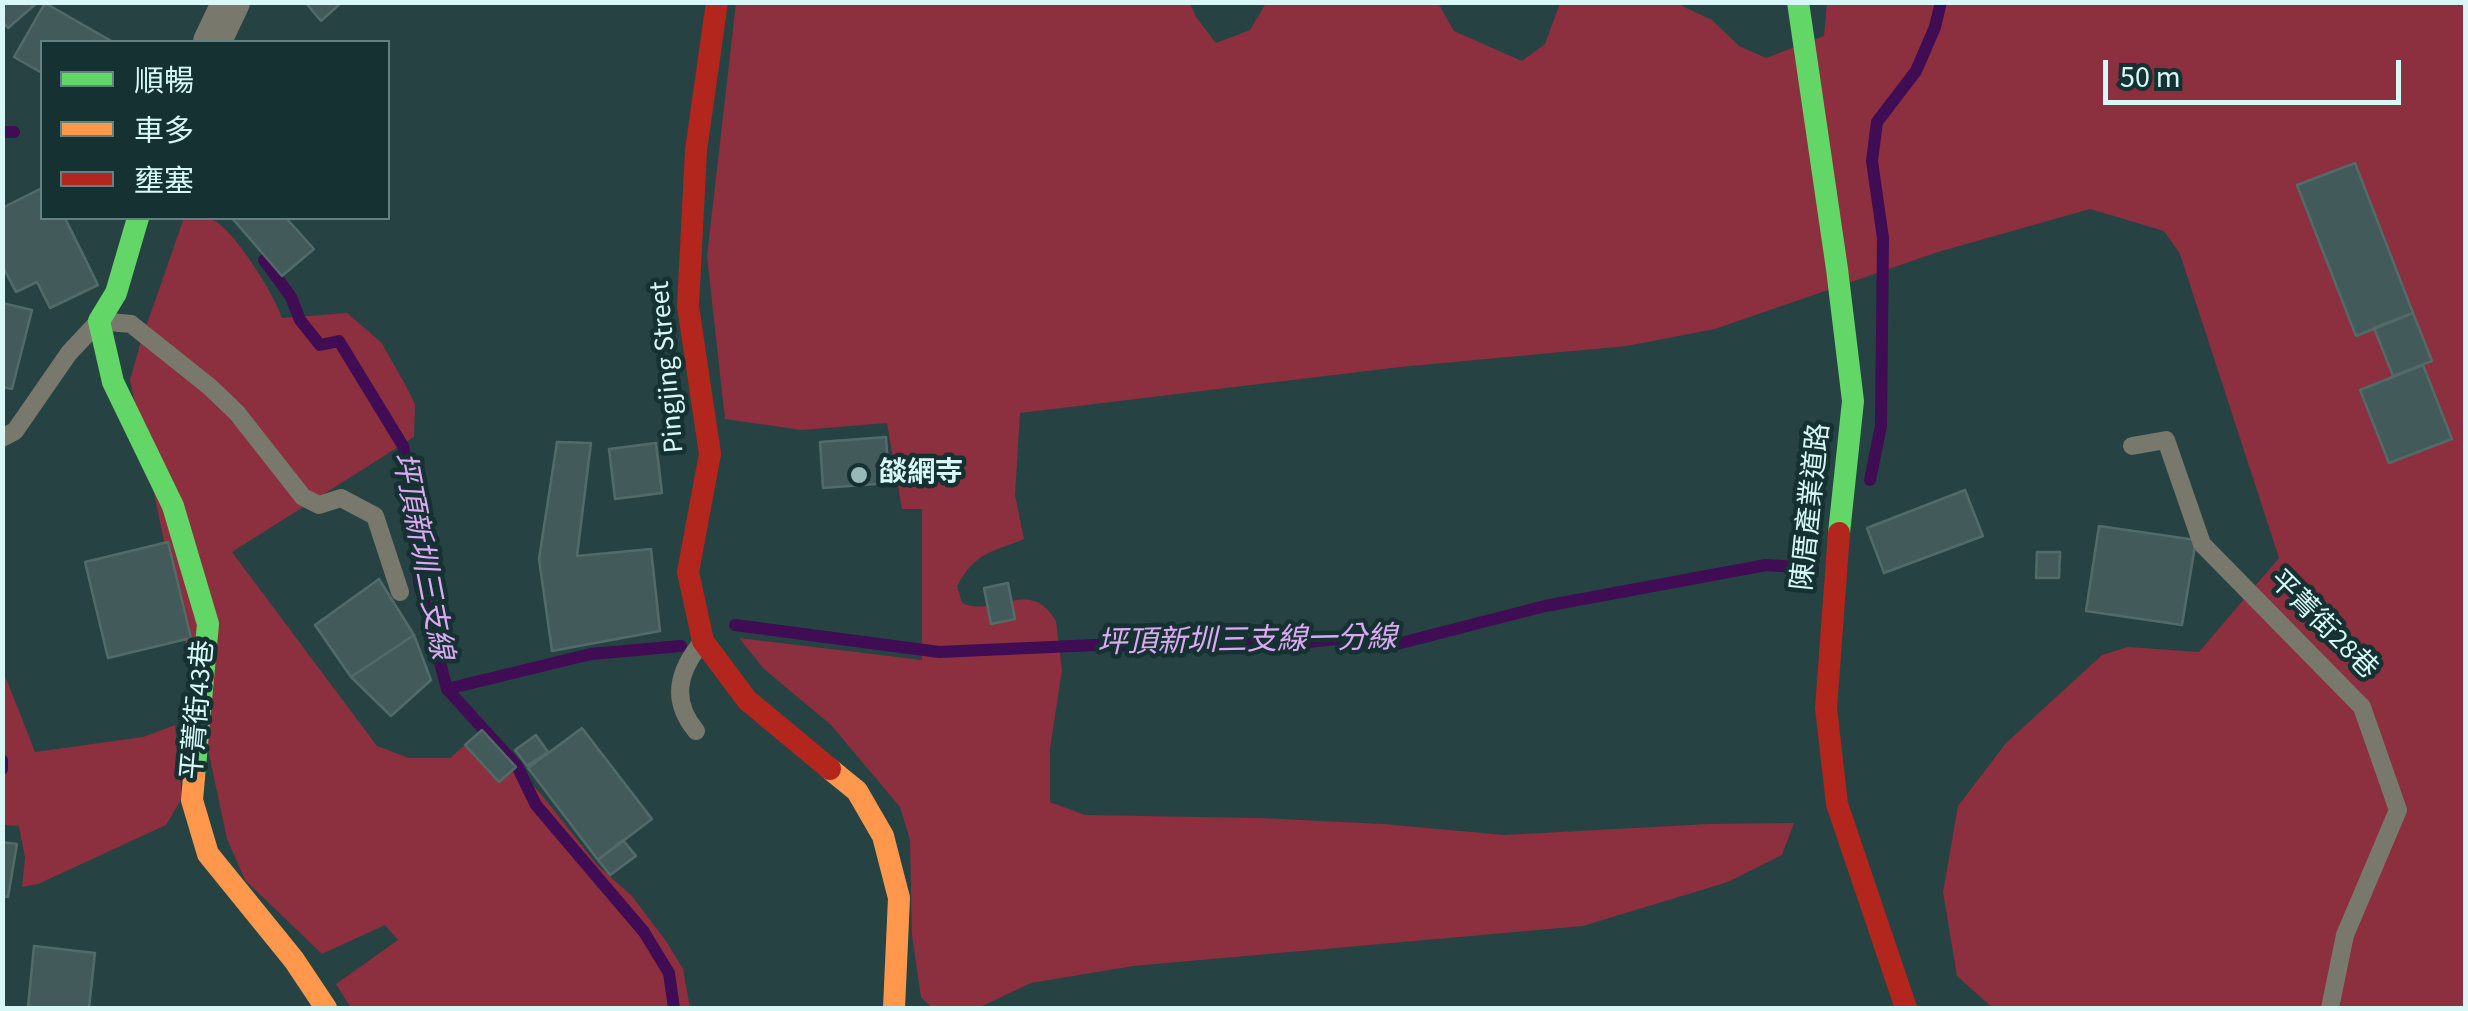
<!DOCTYPE html>
<html>
<head>
<meta charset="utf-8">
<style>
  body { margin:0 }
  #map { position:relative; width:2468px; height:1011px; overflow:hidden; background:#264242; font-family:"Source Sans 3","Noto Sans TC",sans-serif }
  canvas { display:block }
  .frame { position:absolute; inset:0; border:5px solid #d7f8f7; pointer-events:none }
  .legend { position:absolute; left:40px; top:40px; width:350px; height:180px; box-sizing:border-box; background:#153131; border:2px solid #638180; margin:0; padding:12px 18px; list-style:none; font-size:30px; color:#d7f8f7 }
  .legend li { display:flex; align-items:center; gap:20px; height:50px }
  .legend b { width:50px; border:2px solid #638180 }
  .scale { position:absolute; left:2103px; top:60px; width:298px; height:45px; box-sizing:border-box; border:5px solid #d7f8f7; border-top:0; padding-left:12px; font-size:30px; line-height:35px; white-space:nowrap; color:#d7f8f7; -webkit-text-stroke:8px #153131; paint-order:stroke }
</style>
</head>
<body>
<div id="map">
<canvas width="2468" height="1011"></canvas>
<div class="frame"></div>
<ul class="legend">
<li><b style="height:12px;background:#63d668"></b>順暢</li>
<li><b style="height:12px;background:#ff974d"></b>車多</li>
<li><b style="height:12px;background:#b3261e"></b>壅塞</li>
</ul>
<div class="scale">50 m</div>
</div>
<script>
const ctx = document.querySelector('canvas').getContext('2d');
ctx.lineJoin = 'round';
function fillPath(path, color) { ctx.fillStyle = color; ctx.fill(path, 'evenodd'); }
function trace(path, color, width, dash) { ctx.strokeStyle = color; ctx.lineWidth = width; ctx.lineCap = dash ? 'butt' : 'round'; ctx.setLineDash(dash || []); ctx.stroke(path); }
function label(font, color, halo, rows, align = 'center') {
  ctx.font = font + ' "Source Sans 3","Noto Sans TC",sans-serif'; ctx.lineWidth = 9; ctx.setLineDash([]); ctx.textBaseline = 'middle'; ctx.strokeStyle = halo; ctx.fillStyle = color; for (const [text, x, y, turn = 0] of rows) {
    ctx.save(); ctx.translate(x, y); ctx.rotate((+turn || 0) * Math.PI / 180); ctx.textAlign = isNaN(turn) ? turn : align; if (halo) ctx.strokeText(text, 0, 0); ctx.fillText(text, 0, 0); ctx.restore();
  }
}
fillPath(new Path2D(`
  M 736,3 L 1190,3 L 1196,17 L 1216,43 L 1250,30 L 1266,3 L 1438,3 L 1454,31 L 1522,61 L 1545,44 L 1560,3 L 1676,3 L 1712,20 L 1739,46 L 1766,58 L 1824,36 L 1827,3 L 2465,3 L 2465,1008 L 1993,1008 L 1957,976 L 1943,892 L 1958,806 L 2006,743 L 2102,655 L 2128,647 L 2199,652 L 2279,558 L 2180,254 L 2164,231 L 2090,209 L 1938,252 L 1715,329 L 1627,346 L 1400,367 L 1020,413 L 1015,495 L 1024,539 C 990,553 976,552 957,586 L 962,603 C 994,618 1030,576 1056,621 L 1062,670 L 1050,749 L 1050,802 L 1085,815 L 1261,818 L 1383,824 L 1504,835 L 1709,824 L 1794,823 L 1782,855 L 1728,882 L 1583,926 L 1133,966 L 1031,983 L 978,1008 L 932,1008 L 921,997 L 912,936 L 910,840 L 900,807 L 831,725 L 764,669 L 739,638 L 922,660 L 922,509 L 902,509 L 887,423 L 802,430 L 725,419 L 707,256 Z
  M 184,218 C 194,218 205,216 215,221 C 235,232 275,295 282,318 L 347,313 L 381,342 L 405,384 L 415,404 L 414,437 L 232,552 L 377,746 L 409,758 L 450,758 L 465,745 L 499,782 L 516,767 L 541,794 L 598,866 L 632,896 L 666,941 L 683,969 L 690,1008 L 351,1008 L 336,984 L 398,940 L 385,925 L 322,954 L 245,880 L 227,839 L 130,380 L 141,341 Z
  M 2,668 L 35,752 L 143,737 L 175,725 L 182,798 L 166,825 L 38,884 L 22,887 L 25,858 L 19,826 L 3,825 Z`), '#8c2f3f');
trace(new Path2D(`
  M 2,132 L 14,132
  M 264,260 L 291,297 L 300,320 L 320,345 L 339,341 L 403,446 L 408,471 L 419,583 L 447,689 L 517,766 L 536,805 L 644,932 L 669,973 L 674,1008
  M 1870,480 L 1881,426 L 1883,238 L 1872,161 L 1877,122 L 1916,71 L 1935,27 L 1941,2
  M 735,625 L 939,652 L 1096,645 L 1194,646 L 1223,640 L 1274,646 L 1336,639 L 1397,644 L 1545,606 L 1766,565 L 1813,568
  M 447,689 L 591,654 L 681,646
  M 2,760 L 2,769`), '#400c54', 12);
const building = new Path2D(`
  M 2,2 L 38,2 L 8,28 L 2,21 Z
  M 305,2 L 342,2 L 321,21 Z
  M 45,3 L 113,42 L 42,42 L 42,73 L 14,57 Z
  M 2355,163 L 2413,313 L 2356,336 L 2297,185 Z
  M 42,188 L 42,218 L 65,218 L 98,285 L 50,308 L 37,282 L 16,292 L 2,265 L 2,208 Z
  M 232,218 L 286,218 L 314,249 L 282,276 Z
  M 2,303 L 32,310 L 12,389 L 2,387 Z
  M 2413,313 L 2432,361 L 2393,376 L 2374,328 Z
  M 2423,365 L 2452,439 L 2389,463 L 2360,390 Z
  M 886,437 L 889,483 L 823,488 L 820,442 Z
  M 557,442 L 591,443 L 577,556 L 651,549 L 660,631 L 552,651 L 539,559 Z
  M 656,443 L 662,493 L 615,499 L 609,449 Z
  M 1965,490 L 1983,536 L 1884,573 L 1867,528 Z
  M 2099,526 L 2196,540 L 2182,625 L 2086,611 Z
  M 168,542 L 191,638 L 108,658 L 85,562 Z
  M 2037,552 L 2060,552 L 2059,578 L 2036,578 Z
  M 379,579 L 414,635 L 351,677 L 315,625 Z
  M 1008,583 L 1015,619 L 991,624 L 984,588 Z
  M 414,635 L 431,680 L 391,716 L 351,677 Z
  M 582,728 L 652,819 L 598,860 L 528,768 Z
  M 482,730 L 516,767 L 499,782 L 465,745 Z
  M 536,735 L 548,752 L 527,766 L 515,750 Z
  M 623,840 L 636,856 L 610,875 L 598,860 Z
  M 2,842 L 17,844 L 8,897 L 2,896 Z
  M 34,946 L 95,953 L 89,1008 L 28,1007 Z`);
fillPath(building, '#425b5a');
trace(building, '#536b68', 2.5);
trace(new Path2D(`
  M 2,438 L 15,431 L 69,353 L 99,321 L 131,324 L 210,387 L 237,413 L 303,497 L 319,505 L 341,498 L 375,516 L 400,592
  M 2132,446 L 2166,440 L 2202,544 L 2362,707 L 2398,810 L 2345,935 L 2330,1008
  M 696,731 C 672,702 677,674 699,646`), '#78786c', 18);
trace(new Path2D(`
  M 212,42 L 231,2`), '#78786c', 38);
trace(new Path2D(`
  M 1798,2 L 1837,269 L 1853,401 L 1839,533
  M 138,218 L 116,293 L 99,321 L 113,382 L 173,506 L 208,624 L 194,777`), '#63d668', 22);
trace(new Path2D(`
  M 830,769 L 857,791 L 883,836 L 899,898 L 894,1008
  M 194,777 L 192,800 L 208,854 L 294,960 L 326,1008`), '#ff974d', 22);
trace(new Path2D(`
  M 717,2 L 696,150 L 688,306 L 710,454 L 688,572 L 703,641 L 747,700 L 830,769
  M 1839,533 L 1826,708 L 1837,804 L 1906,1008`), '#b3261e', 22);
for (const [x, y, r, color] of [
  [859,475,10,"#99b8b8"]
]) { const dot = new Path2D(); dot.arc(x, y, r, 0, 2 * Math.PI); ctx.fillStyle = color; ctx.fill(dot); trace(dot, '#153131', 4); }
label('28px', '#d7f8f7', '#153131', [
  ["Pingjing Street",669,367,-95],
  ["陳厝產業道路",1813,507,-84],
  ["平菁街28巷",2322,626,45],
  ["平菁街43巷",200,710,-85]
]);
label('bold 28px', '#d7f8f7', '#153131', [
  ["燄網寺",879,475]
], 'left');
label('italic 30px', '#dea9f4', '#153131', [
  ["坪頂新圳三支線",420,556,79],
  ["坪頂新圳三支線一分線",1247,643,-1]
]);
</script>
</body>
</html>
